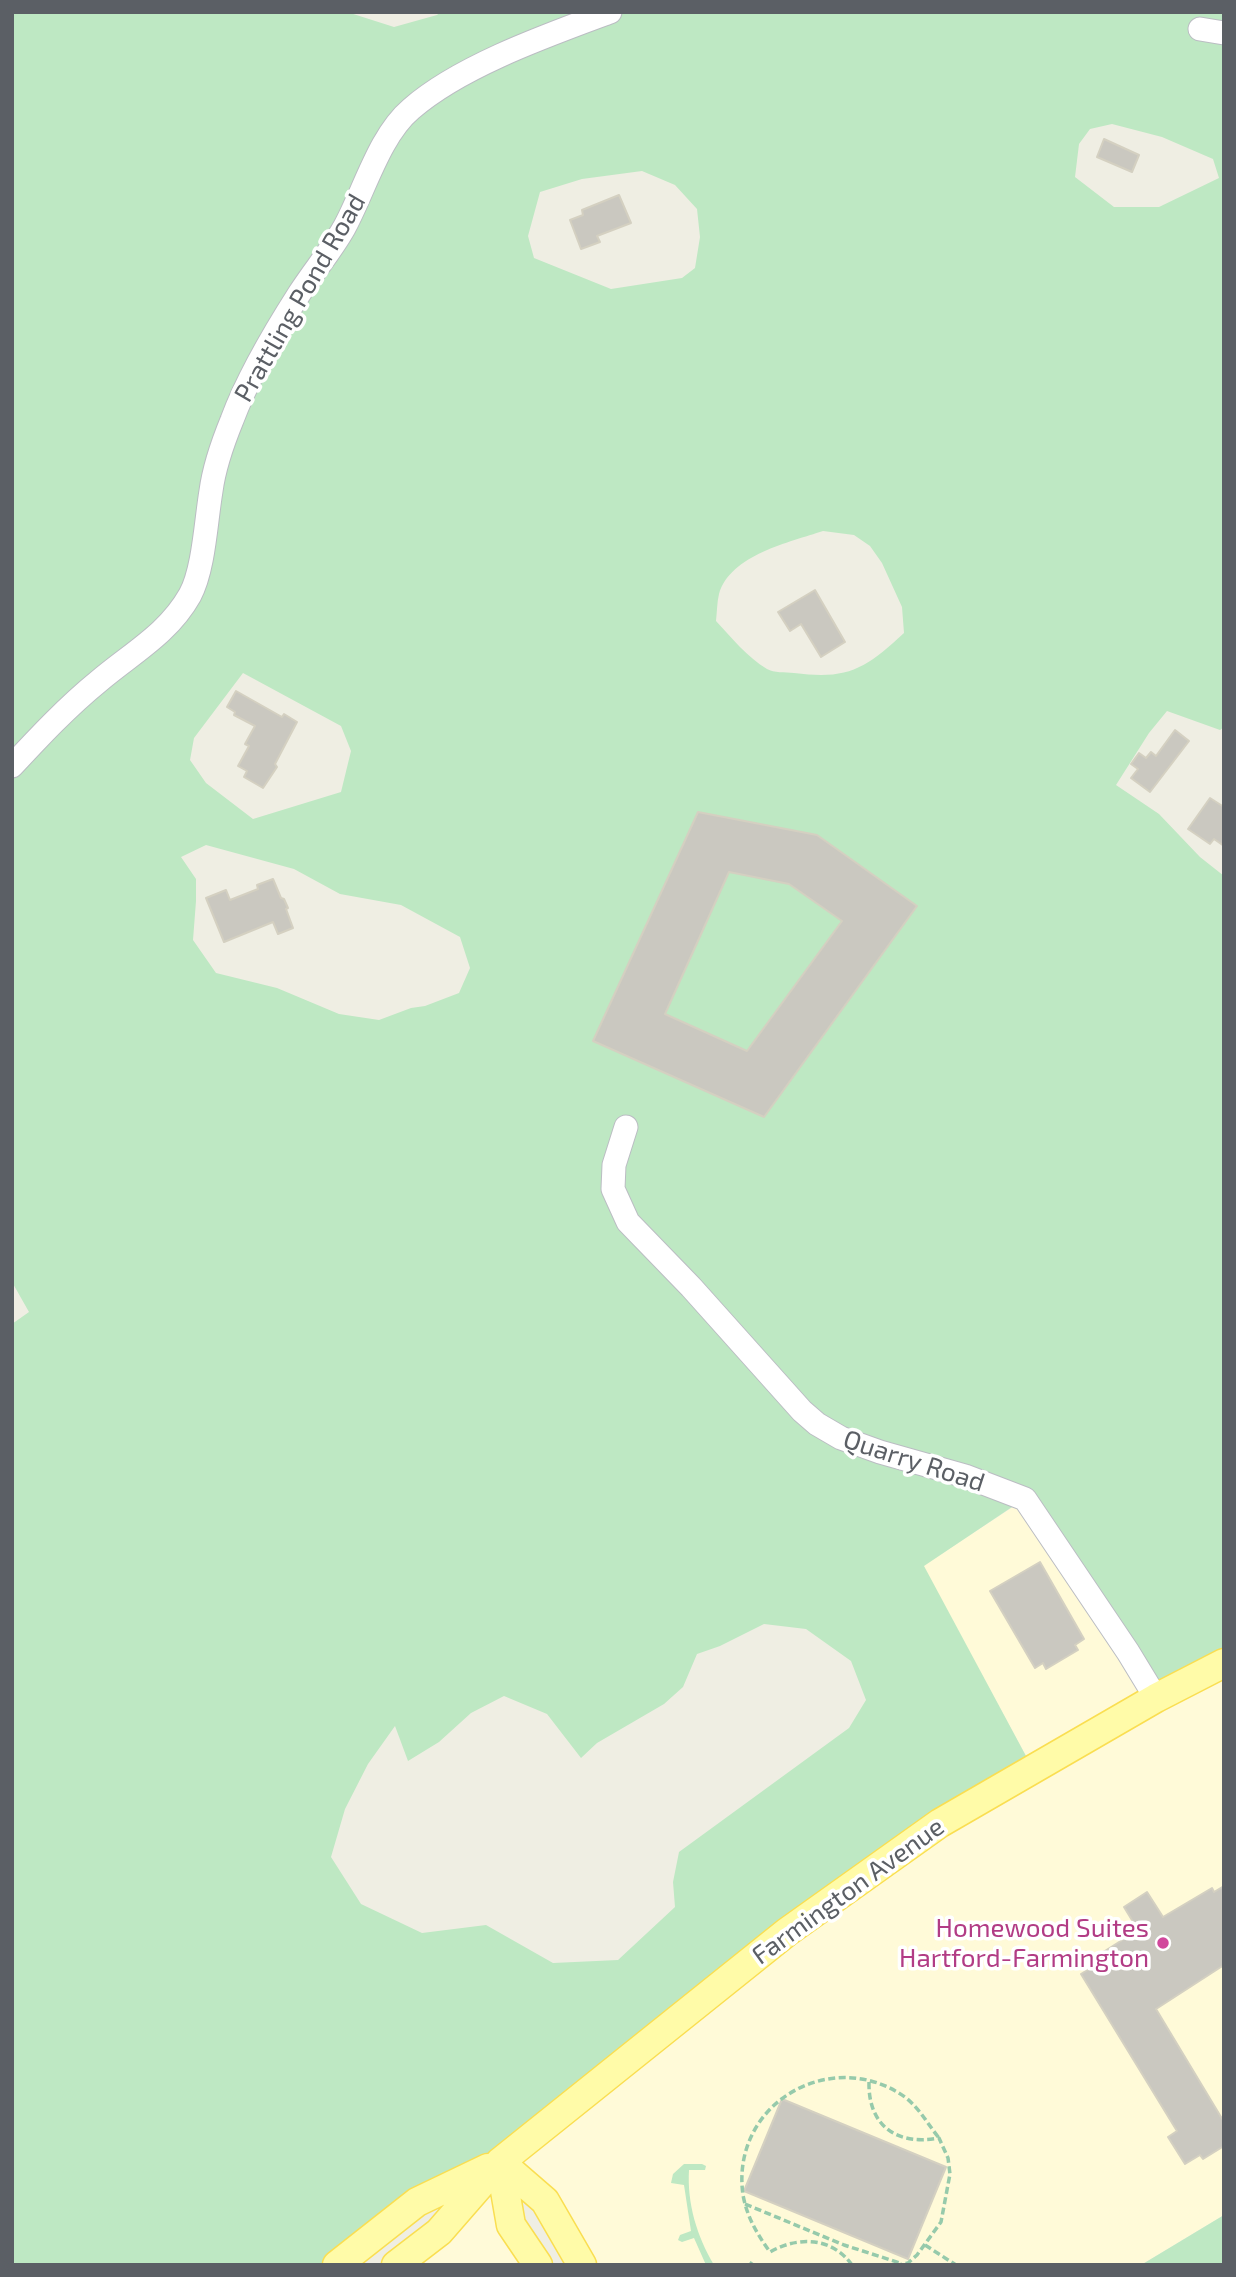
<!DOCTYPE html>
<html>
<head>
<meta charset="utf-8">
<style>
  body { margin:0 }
  #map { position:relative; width:1236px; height:2277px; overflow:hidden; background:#efeee3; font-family:"Exo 2",sans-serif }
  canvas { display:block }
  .frame { position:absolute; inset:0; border:14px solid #5b5f65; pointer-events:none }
</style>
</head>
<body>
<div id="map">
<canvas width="1236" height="2277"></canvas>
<div class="frame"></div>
</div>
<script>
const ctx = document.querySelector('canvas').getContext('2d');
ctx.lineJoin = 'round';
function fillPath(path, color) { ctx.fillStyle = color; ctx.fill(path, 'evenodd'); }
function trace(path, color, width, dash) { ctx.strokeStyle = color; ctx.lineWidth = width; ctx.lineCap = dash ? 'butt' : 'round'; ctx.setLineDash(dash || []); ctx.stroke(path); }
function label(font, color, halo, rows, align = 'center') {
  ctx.font = font + ' "Exo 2",sans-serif'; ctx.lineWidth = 7; ctx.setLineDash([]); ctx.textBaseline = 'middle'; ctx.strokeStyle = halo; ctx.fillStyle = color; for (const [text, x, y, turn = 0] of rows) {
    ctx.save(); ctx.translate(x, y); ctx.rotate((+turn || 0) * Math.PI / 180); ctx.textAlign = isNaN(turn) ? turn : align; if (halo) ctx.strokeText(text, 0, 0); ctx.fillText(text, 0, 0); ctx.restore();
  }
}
fillPath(new Path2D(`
  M 1025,1499 L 1128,1652 L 1156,1698 L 1224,1663 L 1224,2215 L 1141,2265 L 582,2265 L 545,2201 L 501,2163 L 511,2225 L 538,2265 L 396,2265 L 439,2232 L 501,2162 L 787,1932 L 940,1823 L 1033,1769 L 923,1566 Z`), '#fffad8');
fillPath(new Path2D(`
  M 12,12 L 347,12 L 394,27 L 437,15 L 440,12 L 1224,12 L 1224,727 L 1220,730 L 1167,711 L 1149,733 L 1116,785 L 1159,814 L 1200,857 L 1224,876 L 1224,1663 L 1156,1698 L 1024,1499 L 924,1566 L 1033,1769 L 940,1823 L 501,2162 L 337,2265 L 12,2265 L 12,1324 L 29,1312 L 12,1282 ZM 1112,124 L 1162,137 L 1213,159 L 1219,178 L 1159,207 L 1114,207 L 1075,177 L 1079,144 L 1090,129 ZM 642,171 L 675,185 L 697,209 L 700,237 L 695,268 L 682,278 L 611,289 L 534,258 L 528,236 L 540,192 L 582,179 ZM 823,531 L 854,535 L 870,546 L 882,563 L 902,607 L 904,633 C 865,669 848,680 794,673 C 785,672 774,673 767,669 C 747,657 732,638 716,621 C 717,612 717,602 719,594 C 730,555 790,542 823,531 ZM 243,673 L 341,726 L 351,751 L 341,792 L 253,819 L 206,783 L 190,760 L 194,738 ZM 206,845 L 294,869 L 340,894 L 401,905 L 460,937 L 470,968 L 459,993 L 425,1006 L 411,1008 L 379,1020 L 339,1014 L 277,988 L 216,973 L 193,940 L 196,901 L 196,879 L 181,857 ZM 764,1624 L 806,1629 L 851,1661 L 866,1700 L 849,1728 L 679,1852 L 673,1882 L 675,1907 L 618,1960 L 553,1963 L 486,1925 L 422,1933 L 361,1904 L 331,1857 L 345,1809 L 368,1764 L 395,1726 L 408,1761 L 439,1742 L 471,1713 L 504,1696 L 547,1714 L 581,1758 L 597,1743 L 664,1704 L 683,1687 L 697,1654 L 720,1646 Z
  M 684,2164 L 702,2164 L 706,2166 L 705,2170 L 689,2170 C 687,2204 697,2236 714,2265 L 706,2265 L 694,2238 L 682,2242 L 678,2240 L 680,2235 L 691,2231 L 684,2185 L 671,2183 L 673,2174 Z
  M 1224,2215 L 1224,2265 L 1141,2265 Z`), '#bee8c3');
const building = new Path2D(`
  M 1104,139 L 1139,155 L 1132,172 L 1097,157 Z
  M 619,195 L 631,223 L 597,236 L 600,242 L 581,249 L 570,220 L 583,215 L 582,210 Z
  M 815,590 L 845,642 L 821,657 L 801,624 L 790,631 L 778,612 Z
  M 236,691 L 282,717 L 284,714 L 297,722 L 275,764 L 277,767 L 263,788 L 244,777 L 247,771 L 238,766 L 249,746 L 245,744 L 255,726 L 234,715 L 235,712 L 227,707 Z
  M 1175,730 L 1189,741 L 1150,792 L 1131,778 L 1138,769 L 1131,764 L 1139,753 L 1146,758 L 1151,752 L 1156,756 Z
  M 1210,798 L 1224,807 L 1224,846 L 1214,839 L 1210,844 L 1188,829 Z
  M 698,812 L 817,835 L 917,906 L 764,1117 L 593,1041 ZM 729,872 L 789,884 L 842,921 L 747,1051 L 665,1014 Z
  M 273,879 L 281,898 L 284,899 L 288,908 L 286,909 L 293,928 L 278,934 L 273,922 L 224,942 L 206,898 L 226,890 L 230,900 L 258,889 L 257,885 Z
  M 1040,1562 L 1084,1639 L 1075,1645 L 1078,1650 L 1046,1669 L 1043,1663 L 1035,1668 L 990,1591 Z
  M 1224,1886 L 1224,1965 L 1156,2009 L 1224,2122 L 1224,2146 L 1203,2159 L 1200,2155 L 1185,2164 L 1168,2137 L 1177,2131 L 1081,1974 L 1089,1969 L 1086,1963 L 1138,1930 L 1124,1907 L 1147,1892 L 1163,1917 L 1212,1888 L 1214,1892 Z
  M 782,2099 L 946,2167 L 908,2259 L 744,2191 Z`);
fillPath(building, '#cac8c0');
trace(building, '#d4d0c1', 2);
const minor = new Path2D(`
  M 1200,29 L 1224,33
  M 12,766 C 39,737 67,707 99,681 C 132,653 168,634 190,595 C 204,569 206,520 211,491 C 214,468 223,442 232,420 C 248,377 274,333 299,294 C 313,272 331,251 344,228 C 364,192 379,136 411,109 C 460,66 548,35 610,12
  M 626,1127 L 614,1165 L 613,1189 L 628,1222 L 691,1287 L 802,1411 L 817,1424 L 841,1438 L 880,1452 L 965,1476 L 1025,1499 L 1128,1652 L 1156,1698`);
const major = new Path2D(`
  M 500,2162 L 545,2201 L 582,2265
  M 500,2162 L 511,2225 L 538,2265
  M 337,2265 L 417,2202 L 488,2168
  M 396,2265 L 439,2232 L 500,2162 L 787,1932 L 940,1823 L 1156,1698 L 1224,1663`);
trace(minor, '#bbbdc3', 25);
trace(major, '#fade51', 31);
trace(new Path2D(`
  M 869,2082 C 868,2126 897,2146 939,2138 L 948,2158 L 950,2174 L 941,2222 L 917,2255 L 908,2263 L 899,2265
  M 745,2204 L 844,2245 L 900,2263
  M 925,2245 L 956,2265
  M 750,2265 L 752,2262
  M 852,2265 C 832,2237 798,2236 770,2252 C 757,2234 747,2217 743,2195 C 730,2104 831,2045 905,2097 C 920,2109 927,2123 939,2138`), '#96caab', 3.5, [7, 3.5]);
trace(minor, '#fff', 23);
trace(major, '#fffba8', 28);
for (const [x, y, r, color] of [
  [1163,1943,7,"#d1479c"]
]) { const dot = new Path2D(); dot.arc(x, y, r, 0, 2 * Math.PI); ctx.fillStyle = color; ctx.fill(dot); trace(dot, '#fff', 2.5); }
label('26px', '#5b5f65', '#fff', [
  ["Prattling Pond Road",300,298,-60],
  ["Quarry Road",914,1461,18],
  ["Farmington Avenue",848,1891,-36]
]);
label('26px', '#b23c85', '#fff', [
  ["Homewood Suites",1149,1928],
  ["Hartford-Farmington",1149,1958]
], 'right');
</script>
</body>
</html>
